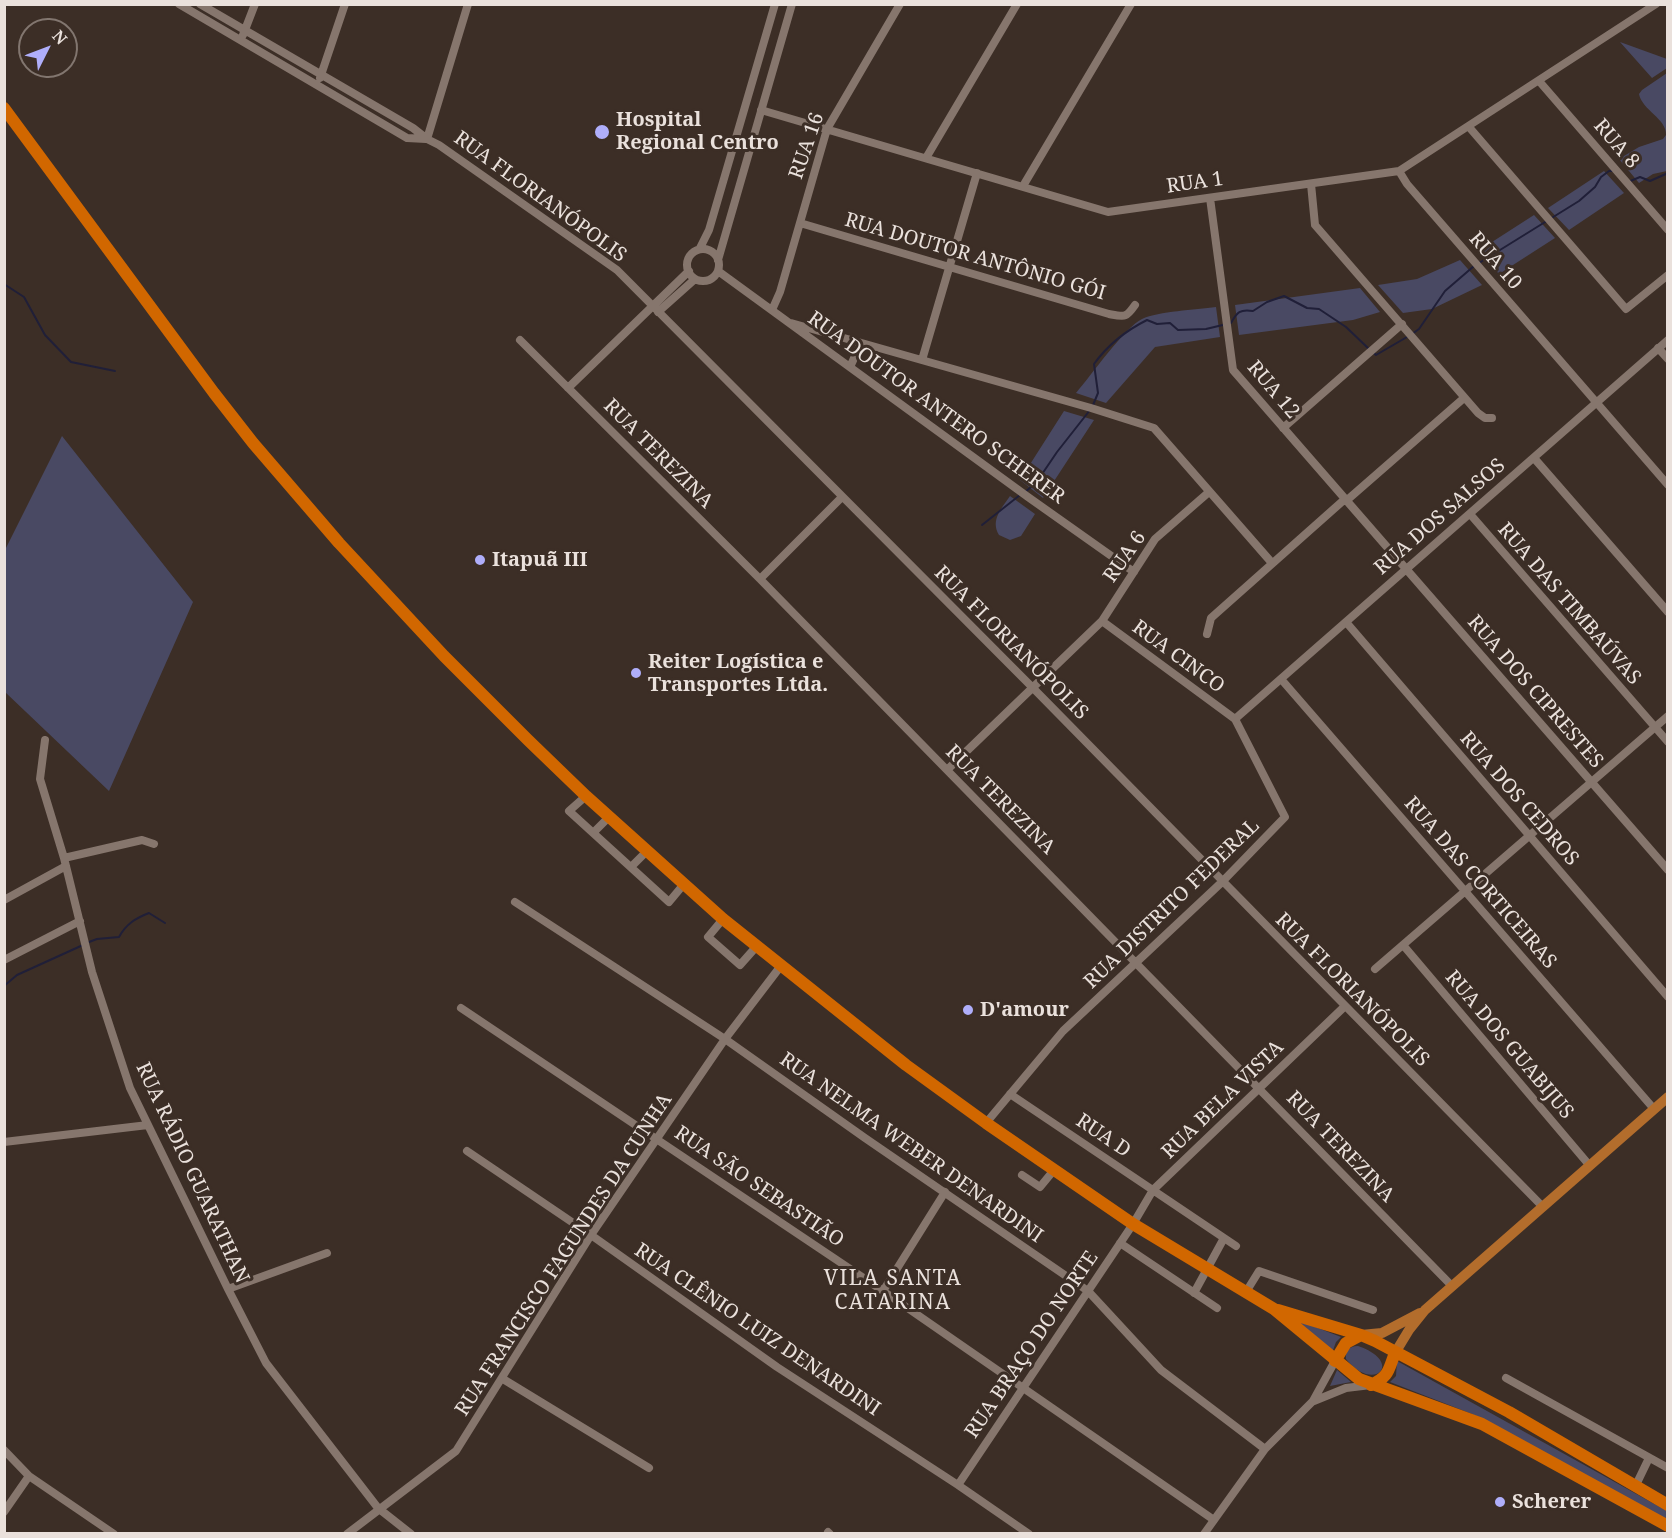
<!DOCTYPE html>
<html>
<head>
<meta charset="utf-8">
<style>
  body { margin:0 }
  #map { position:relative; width:1672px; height:1538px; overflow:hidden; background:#3c2e26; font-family:"Noto Serif",serif }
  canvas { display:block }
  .frame { position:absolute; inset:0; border:6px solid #eae1dc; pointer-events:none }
  .north { position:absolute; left:18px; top:18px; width:60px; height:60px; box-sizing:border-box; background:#3c2e26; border:2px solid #82766f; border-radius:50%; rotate:48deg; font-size:16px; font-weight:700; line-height:24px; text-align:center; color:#eae1dc }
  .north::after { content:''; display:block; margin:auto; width:21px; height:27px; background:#afaefa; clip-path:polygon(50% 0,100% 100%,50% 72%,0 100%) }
</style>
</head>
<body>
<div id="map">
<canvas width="1672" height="1538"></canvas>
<div class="frame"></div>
<div class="north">N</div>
</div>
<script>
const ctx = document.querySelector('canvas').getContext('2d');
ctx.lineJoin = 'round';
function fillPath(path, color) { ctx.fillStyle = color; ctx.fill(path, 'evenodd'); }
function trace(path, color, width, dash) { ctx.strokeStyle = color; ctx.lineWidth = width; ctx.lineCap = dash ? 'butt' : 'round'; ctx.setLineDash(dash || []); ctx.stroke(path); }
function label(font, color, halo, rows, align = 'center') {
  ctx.font = font + ' "Noto Serif",serif'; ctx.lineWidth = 6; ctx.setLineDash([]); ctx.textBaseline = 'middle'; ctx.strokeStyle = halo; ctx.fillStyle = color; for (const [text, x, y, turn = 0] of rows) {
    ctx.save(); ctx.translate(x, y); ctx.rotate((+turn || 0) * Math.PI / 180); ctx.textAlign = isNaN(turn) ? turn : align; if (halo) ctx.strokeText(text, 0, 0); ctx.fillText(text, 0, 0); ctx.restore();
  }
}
fillPath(new Path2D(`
  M 1620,42 L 1667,59 L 1667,68 L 1652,78 Z
  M 1667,73 L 1667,171 L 1653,174 L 1639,183 L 1619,159 L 1639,147 L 1663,139 L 1666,135 C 1667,119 1642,110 1639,94 L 1642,90 Z
  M 1604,171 L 1624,193 L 1569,230 L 1548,208 Z
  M 1534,215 L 1555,238 L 1499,274 L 1478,251 Z
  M 1460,260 L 1482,285 L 1432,309 L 1403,313 L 1378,285 L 1417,279 Z
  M 1360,288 L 1380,312 L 1353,320 L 1239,335 L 1235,305 Z
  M 1216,307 L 1220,337 L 1155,347 L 1106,403 L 1076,393 C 1090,377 1125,327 1142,319 C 1159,311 1195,310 1216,307 Z
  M 1064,411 L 1094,420 L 1043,498 L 1020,480 Z
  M 62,436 L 193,602 L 109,791 L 5,692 L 5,550 Z
  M 1010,496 L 1035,514 L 1021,536 L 1010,540 L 999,535 C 990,520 1002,508 1010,496 Z
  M 1282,1314 L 1341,1337 L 1336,1342 L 1332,1353 Z
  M 1358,1346 C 1405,1362 1374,1394 1346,1359 C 1345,1351 1349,1346 1358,1346 Z
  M 1397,1361 L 1667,1511 L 1667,1520 L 1472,1414 L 1390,1382 L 1396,1376 Z
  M 1337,1370 L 1351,1382 L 1330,1386 Z`), '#494963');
trace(new Path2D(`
  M 1628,182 L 1640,177 L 1650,181 L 1668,173
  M 1479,263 L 1579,201 L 1595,187 L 1601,177 L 1609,171 L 1614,171
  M 4,284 L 24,297 L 45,335 L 71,362 L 115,371
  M 1412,334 L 1419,329 L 1445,291 L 1474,266
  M 1373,352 L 1376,355 L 1407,337
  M 1093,405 L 1098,393 L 1094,364 C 1107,346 1127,330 1147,320 L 1157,324 L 1170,323 L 1178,330 L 1206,329 L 1231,323 C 1237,312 1240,309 1253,311 L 1267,302 L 1284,296 L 1307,308 L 1319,309 L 1346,327 L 1369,349
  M 1025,492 L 1036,483 L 1057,452 L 1090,410
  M 982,525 L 1020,495
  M 89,942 L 97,939 L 119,937 C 126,924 136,918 149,913 L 165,923
  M 4,986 L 17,975 L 83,945`), '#201f38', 2);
trace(new Path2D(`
  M 179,4 L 407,138 L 426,139
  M 200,4 L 413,128 L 427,139 L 439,145 L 617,270 L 1033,688 L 1543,1207
  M 243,35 L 255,4
  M 320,78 L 345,4
  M 1539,81 L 1668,230
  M 761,110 L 1108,212 L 1399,171 L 1656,4
  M 1469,127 L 1626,309 L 1668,275
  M 427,139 L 468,4
  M 926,158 L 1017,4
  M 1399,171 L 1407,184 L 1668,485
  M 1311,184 L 1315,225 L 1478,413 L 1485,418 L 1492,418
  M 1023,186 L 1131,4
  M 1210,198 L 1233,370 L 1668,870
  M 800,223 L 1109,314 C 1125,317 1126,318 1135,305
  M 700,248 L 709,230 L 775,4
  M687 265a16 16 0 1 1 32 0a16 16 0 1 1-32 0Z
  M 718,260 L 792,4
  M 718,271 L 1028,497 L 1134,572
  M 772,310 L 780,292 L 827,129 L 900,4
  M 658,312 L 695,279
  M 791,323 L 1091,408 L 1154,428 L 1272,563
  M 520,340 L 760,579 L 1452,1286
  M 1658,348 L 1668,359
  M 922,360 L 977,173
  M 850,367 L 861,343
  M 568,388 L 689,271
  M 1283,428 L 1402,324
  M 1534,458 L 1668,612
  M 1346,501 L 1464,398
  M 1470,514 L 1668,742
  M 760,579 L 842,497
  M 1346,622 L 1668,997
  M 1207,634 L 1211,618 L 1345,499
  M 1281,679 L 1654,1109
  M 1235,719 L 1668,340
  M 45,740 L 40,779 L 64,858 L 92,972 L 130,1088 L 228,1289 L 266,1363 L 378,1508 L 411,1534
  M 947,770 L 1102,621 L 1155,539 L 1209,492
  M 586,796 L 569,811 L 669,902 L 684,884
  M 593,833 L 609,817
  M 64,858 L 142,840 L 154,844
  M 631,867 L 647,851
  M 4,900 L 66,866
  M 515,902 L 725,1039 L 865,1138 L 1088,1291 L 1161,1370 L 1265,1449
  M 723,919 L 708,937 L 740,965 L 756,947
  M 1403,945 L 1590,1166
  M 4,960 L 80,921
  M 1375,969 L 1668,716
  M 461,1008 L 883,1291 L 1214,1520
  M 1010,1094 L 1236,1246
  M 986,1123 L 1063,1031 L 1222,882 L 1285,817 L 1235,719 L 1102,621
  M 4,1142 L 148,1125
  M 467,1151 L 591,1235 L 777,1367 L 958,1485 L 1029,1534
  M 1022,1175 L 1040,1187 L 1054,1170
  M 1120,1243 L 1217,1308
  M 228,1289 L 327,1253
  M 883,1291 L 945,1192
  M 1246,1292 L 1259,1271 L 1373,1310
  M 1194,1293 L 1224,1238
  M 1506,1378 L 1668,1468
  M 503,1379 L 649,1468
  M 1314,1401 L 1346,1388 L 1371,1385
  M 4,1450 L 29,1476 L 114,1534
  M 958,1485 L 1133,1224 L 1153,1190 L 1344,1007
  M 1635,1487 L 1649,1458
  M 4,1512 L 29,1476
  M 828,1532 L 830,1534
  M 347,1534 L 456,1451 L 591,1235 L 725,1039 L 780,967
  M 1204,1534 L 1265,1449 L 1313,1401 L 1335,1361`), '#86766d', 8);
trace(new Path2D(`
  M 1361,1335 L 1382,1333 L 1420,1313
  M 1395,1353 L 1409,1330 L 1425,1310 L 1668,1097`), '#b36d2c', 10);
trace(new Path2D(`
  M 4,108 L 214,393 L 253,443 L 339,543 L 444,656 L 528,740 L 586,796 L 723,919 L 906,1065 L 986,1123 L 1133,1224 L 1274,1309 L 1359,1379 L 1482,1424 L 1668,1526
  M 1278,1310 L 1361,1335 L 1375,1341 L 1509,1412 L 1668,1505
  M 1335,1361 L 1346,1343 L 1361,1335
  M 1371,1385 C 1390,1376 1388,1370 1395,1353`), '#d16700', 12);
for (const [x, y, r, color] of [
  [602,132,8,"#afaefa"],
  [480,560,6,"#afaefa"],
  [636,673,6,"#afaefa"],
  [968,1010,6,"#afaefa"],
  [1500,1502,6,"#afaefa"]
]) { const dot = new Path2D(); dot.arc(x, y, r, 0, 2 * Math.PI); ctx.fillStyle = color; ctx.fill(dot); trace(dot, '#3c2e26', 2); }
label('bold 20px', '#eae1dc', '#3c2e26', [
  ["Hospital",616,120],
  ["Regional Centro",616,143],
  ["Itapuã III",492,560],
  ["Reiter Logística e",648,662],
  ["Transportes Ltda.",648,685],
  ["D'amour",980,1010],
  ["Scherer",1512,1502]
], 'left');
label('20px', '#eae1dc', '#3c2e26', [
  ["RUA 8",1616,144,49],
  ["RUA 16",807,146,-71],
  ["RUA 1",1195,183,-8],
  ["RUA FLORIANÓPOLIS",540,197,36],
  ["RUA DOUTOR ANTÔNIO GÓI",975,257,16],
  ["RUA 10",1495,261,49],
  ["RUA 12",1273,390,50],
  ["RUA DOUTOR ANTERO SCHERER",936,408,36],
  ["RUA TEREZINA",658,454,45],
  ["RUA DOS SALSOS",1440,517,-41],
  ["RUA 6",1125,557,-55],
  ["RUA DAS TIMBAÚVAS",1569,604,49],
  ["RUA FLORIANÓPOLIS",1011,643,45],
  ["RUA CINCO",1178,657,36],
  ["RUA DOS CIPRESTES",1535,692,49],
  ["RUA DOS CEDROS",1519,799,49],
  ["RUA TEREZINA",1000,800,45],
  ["RUA DAS CORTICEIRAS",1480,883,49],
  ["RUA DISTRITO FEDERAL",1172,904,-44],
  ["RUA FLORIANÓPOLIS",1352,990,45],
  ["RUA DOS GUABIJUS",1509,1045,50],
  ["RUA BELA VISTA",1223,1100,-44],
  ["RUA D",1103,1136,34],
  ["RUA TEREZINA",1340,1147,46],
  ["RUA NELMA WEBER DENARDINI",911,1148,35],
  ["RUA RÁDIO GUARATHAN",192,1173,65],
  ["RUA SÃO SEBASTIÃO",759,1187,34],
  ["RUA FRANCISCO FAGUNDES DA CUNHA",564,1255,-57],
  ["RUA CLÊNIO LUIZ DENARDINI",757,1330,34],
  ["RUA BRAÇO DO NORTE",1032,1345,-56]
]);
ctx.letterSpacing = '1.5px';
label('21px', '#eae1dc', '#3c2e26', [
  ["VILA SANTA",893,1279],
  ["CATARINA",893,1303]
]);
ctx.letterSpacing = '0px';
</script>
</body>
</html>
